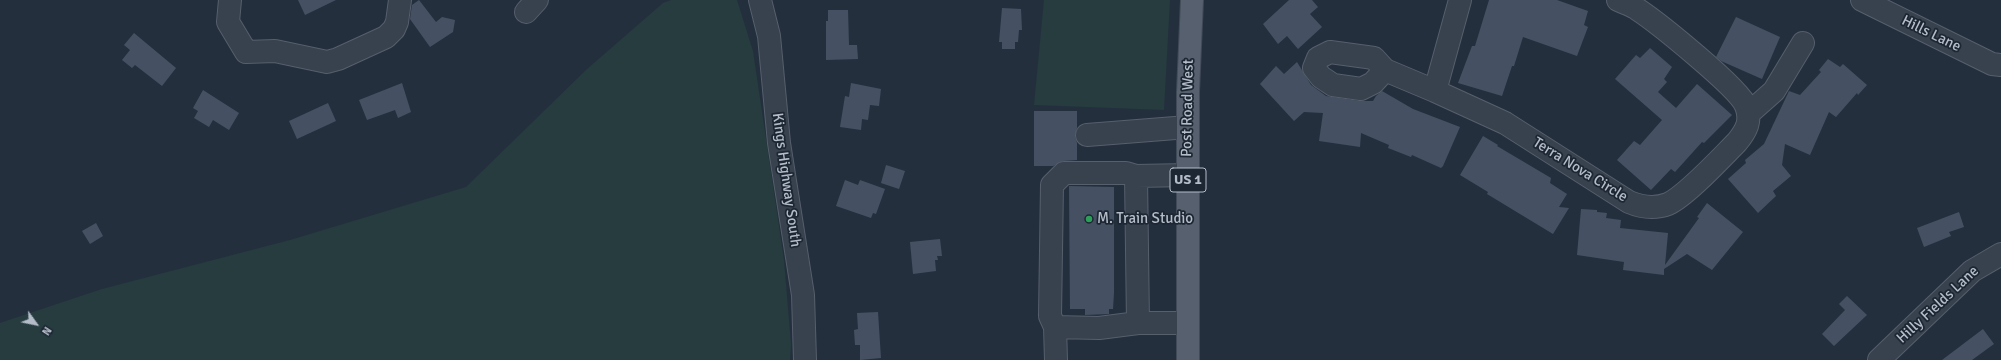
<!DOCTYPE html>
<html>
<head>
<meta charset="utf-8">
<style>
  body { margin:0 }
  #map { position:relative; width:2001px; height:360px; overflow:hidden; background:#242f3e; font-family:Signika,sans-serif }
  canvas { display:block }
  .north { position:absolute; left:16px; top:304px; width:40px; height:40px; -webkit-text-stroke:3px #1d2633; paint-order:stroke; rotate:123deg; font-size:11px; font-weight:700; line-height:16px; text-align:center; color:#b4bcc9 }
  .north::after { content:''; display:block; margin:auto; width:14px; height:18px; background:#b4bcc9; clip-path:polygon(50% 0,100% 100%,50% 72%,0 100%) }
</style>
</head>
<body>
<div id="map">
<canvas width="2001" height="360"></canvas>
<div class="north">N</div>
</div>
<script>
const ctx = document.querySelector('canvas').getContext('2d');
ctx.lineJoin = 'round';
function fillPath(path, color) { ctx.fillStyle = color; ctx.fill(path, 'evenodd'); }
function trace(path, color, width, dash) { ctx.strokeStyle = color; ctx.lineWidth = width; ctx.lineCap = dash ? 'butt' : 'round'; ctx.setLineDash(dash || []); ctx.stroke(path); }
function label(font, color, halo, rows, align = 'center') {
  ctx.font = font + ' Signika,sans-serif'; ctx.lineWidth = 3.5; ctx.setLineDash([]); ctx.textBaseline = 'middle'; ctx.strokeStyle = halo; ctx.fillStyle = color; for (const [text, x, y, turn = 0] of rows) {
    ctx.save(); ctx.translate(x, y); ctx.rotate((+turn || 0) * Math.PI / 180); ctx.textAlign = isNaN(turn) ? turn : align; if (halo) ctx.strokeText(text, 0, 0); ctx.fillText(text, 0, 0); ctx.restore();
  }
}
fillPath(new Path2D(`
  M 671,0 L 737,0 L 753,51 L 784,260 L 791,344 L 790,360 L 0,360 L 0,323 L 102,289 L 290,240 L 466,187 L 587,69 L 663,3 Z
  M 1044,0 L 1170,0 L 1164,110 L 1034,105 Z`), '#263c3f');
fillPath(new Path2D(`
  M 298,0 L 336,0 L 305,15 Z
  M 419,0 L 436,22 L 442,17 L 455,20 L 453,32 L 430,47 L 410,19 L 412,5 Z
  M 1289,0 L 1312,0 L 1318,7 L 1310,14 L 1322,27 L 1298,49 L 1287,36 L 1278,44 L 1263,24 Z
  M 1489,0 L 1557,0 L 1588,11 L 1584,25 L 1588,27 L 1577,56 L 1523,37 L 1514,66 L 1512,66 L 1502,96 L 1458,83 L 1472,46 L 1475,46 Z
  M 1002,8 L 1021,9 L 1022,30 L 1019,30 L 1018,42 L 1015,42 L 1015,49 L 1002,49 L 1002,42 L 999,42 Z
  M 828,10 L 848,10 L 849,45 L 857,45 L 858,59 L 826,60 L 826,21 L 828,21 Z
  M 1736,17 L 1780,37 L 1762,79 L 1721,61 L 1716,57 Z
  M 134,33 L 176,68 L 162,86 L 135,65 L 132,68 L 122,60 L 130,50 L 124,45 Z
  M 1650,48 L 1672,67 L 1664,79 L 1667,82 L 1658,92 L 1676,108 L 1697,84 L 1732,115 L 1704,143 L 1702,142 L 1675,172 L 1671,169 L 1651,190 L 1617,160 L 1634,141 L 1640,145 L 1662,120 L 1615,79 L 1636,55 L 1640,58 Z
  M 1828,59 L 1840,67 L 1843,64 L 1867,85 L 1858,95 L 1857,93 L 1836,117 L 1829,112 L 1810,155 L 1785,144 L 1782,165 L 1791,176 L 1773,191 L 1776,196 L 1758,213 L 1728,179 L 1746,163 L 1745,160 L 1764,144 L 1789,91 L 1800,95 L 1821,72 L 1819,70 Z
  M 1297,62 L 1311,85 L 1326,96 L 1359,101 L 1373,101 L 1376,96 L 1382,91 L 1413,109 L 1460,127 L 1443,166 L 1441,168 L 1412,155 L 1411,157 L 1388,148 L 1389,145 L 1361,133 L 1360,147 L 1319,141 L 1323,113 L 1304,112 L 1294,121 L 1260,84 L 1276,66 L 1284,74 Z
  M 402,83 L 411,112 L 398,118 L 395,110 L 367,120 L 359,100 Z
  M 851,83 L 881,89 L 879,106 L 870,105 L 868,120 L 862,119 L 861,130 L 840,127 L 845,96 L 849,97 Z
  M 203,90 L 239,113 L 229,130 L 213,120 L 209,127 L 194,118 L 198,111 L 193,108 Z
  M 328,103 L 336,121 L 297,139 L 289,121 Z
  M 1034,111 L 1077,111 L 1077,128 L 1075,136 L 1077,143 L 1077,160 L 1063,161 L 1053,166 L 1034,166 Z
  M 1483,136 L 1498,145 L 1497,146 L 1551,178 L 1550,183 L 1567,194 L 1559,207 L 1569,208 L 1553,234 L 1487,194 L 1488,192 L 1460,175 Z
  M 886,165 L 905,171 L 899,189 L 881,183 Z
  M 845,180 L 858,185 L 860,180 L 885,189 L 876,214 L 873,213 L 871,218 L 836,206 Z
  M 1069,186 L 1114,187 L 1114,293 L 1113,309 L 1109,309 L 1109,314 L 1085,315 L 1085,309 L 1070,309 Z
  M 1707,203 L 1743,232 L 1712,270 L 1687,254 L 1664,269 L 1664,275 L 1623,270 L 1624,262 L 1577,255 L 1581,209 L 1597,210 L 1597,212 L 1607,213 L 1606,218 L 1621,220 L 1620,228 L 1668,233 L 1665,265 L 1699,218 L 1697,217 Z
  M 1959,212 L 1964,227 L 1949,232 L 1951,236 L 1924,247 L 1917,228 Z
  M 96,223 L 103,236 L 90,244 L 82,231 Z
  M 940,239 L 942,256 L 937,256 L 938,260 L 935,260 L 936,271 L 913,274 L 910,242 Z
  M 1847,296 L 1867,315 L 1834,346 L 1822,334 L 1845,310 L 1839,304 Z
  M 878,312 L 881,358 L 860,360 L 860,345 L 855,345 L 854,330 L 858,329 L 857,313 Z
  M 1983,329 L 1994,344 L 1972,360 L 1942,360 Z`), '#455162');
const minor = new Path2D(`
  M 230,0 L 228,22 L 246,52 L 275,51 L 327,62 L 338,59 L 386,37 L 394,29 L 397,22 L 400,0
  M 760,0 L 769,36 L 779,143 L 803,295 L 805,360
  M 1460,0 L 1435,91 L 1505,123 L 1629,202 C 1641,207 1655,209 1668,204 C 1686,196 1722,157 1737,142 C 1746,131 1752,121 1746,106 C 1739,88 1657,22 1637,9 C 1632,5 1624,3 1618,0
  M 1862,0 L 1992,64 L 2001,65
  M 526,12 L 537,0
  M 1385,70 L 1373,83 L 1361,89 L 1333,85 L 1321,77 L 1314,68 L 1318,58 L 1330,52 L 1374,58 L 1385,70 L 1435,91
  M 1748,114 L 1774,91 L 1803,43
  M 1087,135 L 1188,127
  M 1136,176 L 1126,173 L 1064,173 L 1052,185 L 1050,316 L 1055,327 L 1099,328 L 1138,323 L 1188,323
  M 1138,323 L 1136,176 L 1188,175
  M 1055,327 L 1056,360
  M 1879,360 L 1972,271 L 2001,254`);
const major = new Path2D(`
  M 1188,360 L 1188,92 L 1192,0`);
trace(minor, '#565f6c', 24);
trace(major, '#414a57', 24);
trace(minor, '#38414e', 22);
trace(major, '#56606e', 22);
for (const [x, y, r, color] of [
  [1089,219,4,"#2e9e5b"]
]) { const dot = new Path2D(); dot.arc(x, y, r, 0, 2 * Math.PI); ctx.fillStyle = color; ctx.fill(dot); trace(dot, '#1d2633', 1.5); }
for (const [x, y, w] of [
  [1188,180,36]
]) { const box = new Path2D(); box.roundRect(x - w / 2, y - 12, w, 24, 3); ctx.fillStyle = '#1d2633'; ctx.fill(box); trace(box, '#b4bcc9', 1); }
label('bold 14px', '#b4bcc9', null, [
  ["US 1",1188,180]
]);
label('15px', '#b4bcc9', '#1d2633', [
  ["Hills Lane",1931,34,26],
  ["Post Road West",1188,108,-89],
  ["Terra Nova Circle",1580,170,32],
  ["Kings Highway South",786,180,82],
  ["Hilly Fields Lane",1938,305,-43]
]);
label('15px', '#b4bcc9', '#1d2633', [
  ["M. Train Studio",1097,219]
], 'left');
</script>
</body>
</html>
